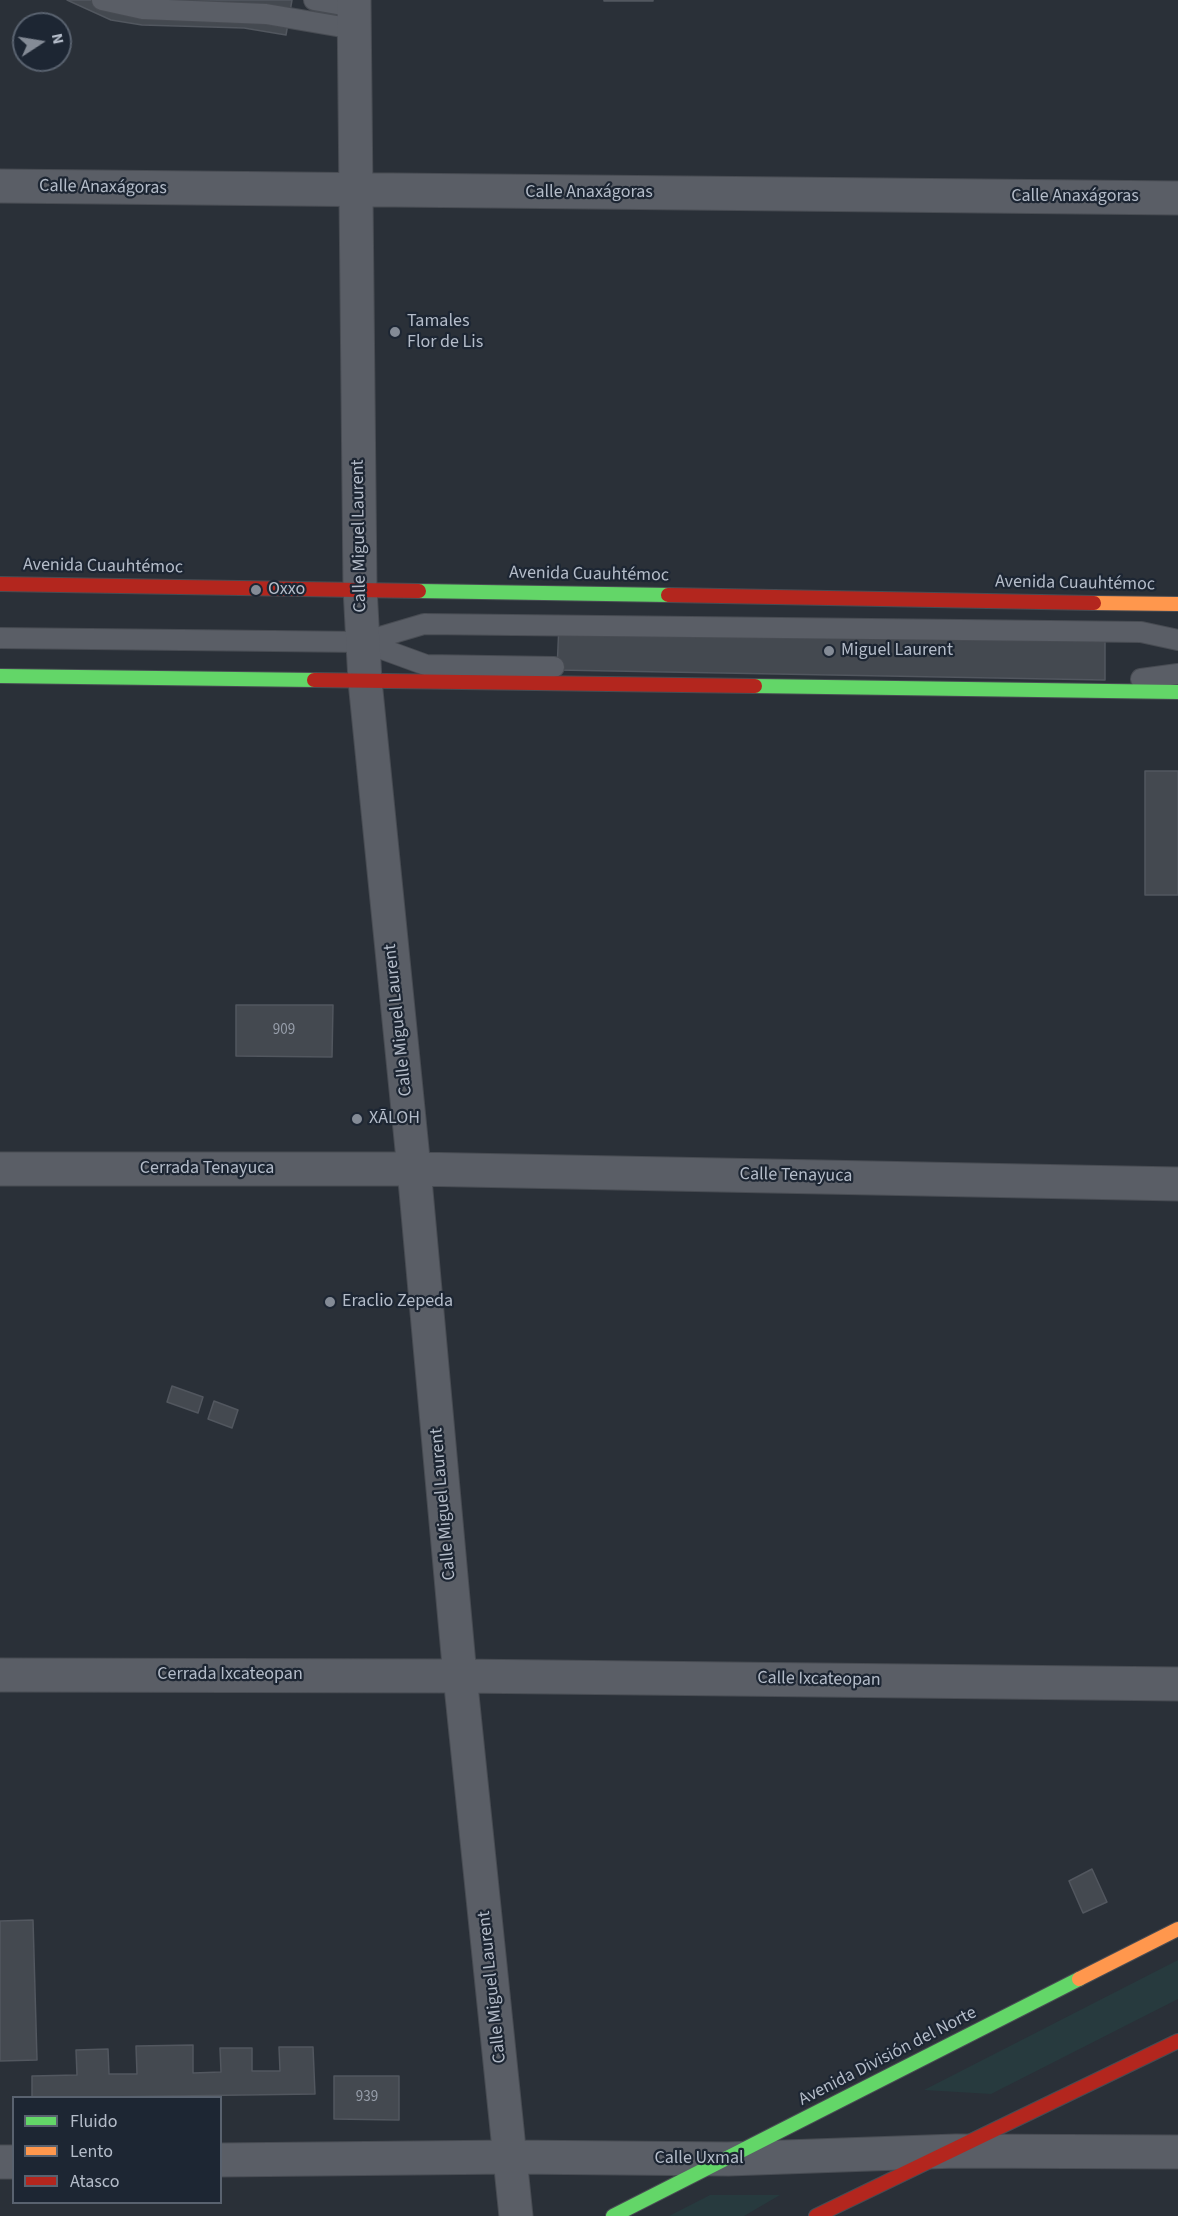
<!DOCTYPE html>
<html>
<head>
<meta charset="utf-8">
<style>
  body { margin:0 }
  #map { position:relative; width:1178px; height:2216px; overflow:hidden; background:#2a3038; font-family:"Source Sans 3",sans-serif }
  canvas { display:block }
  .legend { position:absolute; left:12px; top:2096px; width:210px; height:108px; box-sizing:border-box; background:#1d2633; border:2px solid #59626f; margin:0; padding:8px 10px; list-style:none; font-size:18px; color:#b4bcc9 }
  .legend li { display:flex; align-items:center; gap:12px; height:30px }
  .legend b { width:30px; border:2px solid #59626f }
  .north { position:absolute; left:12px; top:12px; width:60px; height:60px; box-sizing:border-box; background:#1d2633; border:2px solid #59626f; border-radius:50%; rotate:78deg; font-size:16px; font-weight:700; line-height:24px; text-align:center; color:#b4bcc9 }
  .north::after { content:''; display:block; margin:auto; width:21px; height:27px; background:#848b96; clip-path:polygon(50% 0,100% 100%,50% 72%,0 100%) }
</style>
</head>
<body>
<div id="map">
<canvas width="1178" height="2216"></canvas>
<ul class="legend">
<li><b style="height:8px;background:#63d668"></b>Fluido</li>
<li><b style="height:8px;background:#ff974d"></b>Lento</li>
<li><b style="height:8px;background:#b3261e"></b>Atasco</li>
</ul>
<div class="north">N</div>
</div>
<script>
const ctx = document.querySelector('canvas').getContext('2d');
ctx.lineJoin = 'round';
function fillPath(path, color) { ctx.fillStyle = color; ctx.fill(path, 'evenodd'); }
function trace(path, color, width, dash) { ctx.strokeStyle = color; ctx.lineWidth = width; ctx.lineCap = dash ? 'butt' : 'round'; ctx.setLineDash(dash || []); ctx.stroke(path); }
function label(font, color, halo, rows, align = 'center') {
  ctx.font = font + ' "Source Sans 3",sans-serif'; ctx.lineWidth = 4.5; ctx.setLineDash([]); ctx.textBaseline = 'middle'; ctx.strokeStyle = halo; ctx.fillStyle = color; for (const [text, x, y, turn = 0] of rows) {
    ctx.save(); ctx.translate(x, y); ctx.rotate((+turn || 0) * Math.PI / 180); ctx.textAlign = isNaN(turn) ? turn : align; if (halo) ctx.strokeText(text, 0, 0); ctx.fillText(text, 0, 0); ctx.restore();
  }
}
fillPath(new Path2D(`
  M 1178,1960 L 1178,1999 L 991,2094 L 924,2090 Z
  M 710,2195 L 780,2195 L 744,2216 L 669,2216 Z`), '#273a3e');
const building = new Path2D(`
  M 67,0 L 292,0 L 286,35 L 244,28 L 142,25 L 111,20 Z
  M 604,0 L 653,0 L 653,1 L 604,1 Z
  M 559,624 L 1105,633 L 1105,680 L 557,670 Z
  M 1145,771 L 1178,771 L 1178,895 L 1145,895 Z
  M 236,1005 L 333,1005 L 332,1057 L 236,1056 Z
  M 172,1386 L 203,1397 L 198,1413 L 167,1402 Z
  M 214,1401 L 238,1410 L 232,1428 L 208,1419 Z
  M 1092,1869 L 1107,1902 L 1083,1913 L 1069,1881 Z
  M 33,1920 L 37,2060 L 0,2061 L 0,1921 Z
  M 193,2045 L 193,2073 L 221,2072 L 220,2048 L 252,2048 L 252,2071 L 280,2071 L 279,2047 L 313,2047 L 315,2094 L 32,2098 L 32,2076 L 77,2075 L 76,2050 L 108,2049 L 109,2074 L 137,2074 L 136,2046 Z
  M 334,2076 L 399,2076 L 399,2120 L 334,2119 Z`);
fillPath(building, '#444950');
trace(building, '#52575f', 1.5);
const lane = new Path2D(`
  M 102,0 L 143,9 L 266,14 L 354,29
  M 314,0 L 354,7
  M 0,638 L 363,642 L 424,624 L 1141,632 L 1178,640
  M 363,642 L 426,665 L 554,667
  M 1141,679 L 1178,674`);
const street = new Path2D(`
  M 354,0 L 360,588 L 365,681 L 414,1169 L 460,1676 L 516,2216
  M 0,186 L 1178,198
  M 0,1169 L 414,1169 L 1178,1184
  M 0,1675 L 460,1676 L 1178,1684
  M 220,2160 L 511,2157 L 728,2159 L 956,2151 L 1178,2152
  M 0,2162 L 14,2162`);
const fast = new Path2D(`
  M 419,591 L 668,595
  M 0,676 L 314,680
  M 755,686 L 1178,692
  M 613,2216 L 1079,1979`);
const slow = new Path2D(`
  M 1094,603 L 1178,604
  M 1079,1979 L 1178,1929`);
const jam = new Path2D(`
  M 0,584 L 419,591
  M 668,595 L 1094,603
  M 314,680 L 755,686
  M 816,2216 L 1178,2041`);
trace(lane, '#484c53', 22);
trace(street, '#484c53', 35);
trace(fast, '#484c53', 16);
trace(slow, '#484c53', 16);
trace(jam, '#484c53', 16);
trace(lane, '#5a5e66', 20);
trace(street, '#5a5e66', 33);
trace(fast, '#63d668', 14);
trace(slow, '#ff974d', 14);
trace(jam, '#b3261e', 14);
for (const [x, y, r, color] of [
  [395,332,6,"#848b96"],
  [256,590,6,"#848b96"],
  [829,651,6,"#848b96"],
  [357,1119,6,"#848b96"],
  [330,1302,6,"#848b96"]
]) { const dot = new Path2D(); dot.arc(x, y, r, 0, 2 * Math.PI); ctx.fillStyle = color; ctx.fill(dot); trace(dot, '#1d2633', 2); }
label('15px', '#989fab', null, [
  ["909",284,1031],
  ["939",367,2098]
]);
label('18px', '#b4bcc9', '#1d2633', [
  ["Calle Anaxágoras",103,188,1],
  ["Calle Anaxágoras",589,193],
  ["Calle Anaxágoras",1075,197],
  ["Calle Miguel Laurent",360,536,-91],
  ["Avenida Cuauhtémoc",103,567,1],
  ["Avenida Cuauhtémoc",589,575,1],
  ["Avenida Cuauhtémoc",1075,584,1],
  ["Calle Miguel Laurent",399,1020,-96],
  ["Cerrada Tenayuca",207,1169],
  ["Calle Tenayuca",796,1176,1],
  ["Calle Miguel Laurent",444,1504,-95],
  ["Cerrada Ixcateopan",230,1675],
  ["Calle Ixcateopan",819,1680,1],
  ["Calle Miguel Laurent",493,1987,-96],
  ["Avenida División del Norte",888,2057,-27],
  ["Calle Uxmal",699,2159]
]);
label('18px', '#b4bcc9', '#1d2633', [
  ["Tamales",407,322],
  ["Flor de Lis",407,343],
  ["Oxxo",268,590],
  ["Miguel Laurent",841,651],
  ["XĀLOH",369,1119],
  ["Eraclio Zepeda",342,1302]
], 'left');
</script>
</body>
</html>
